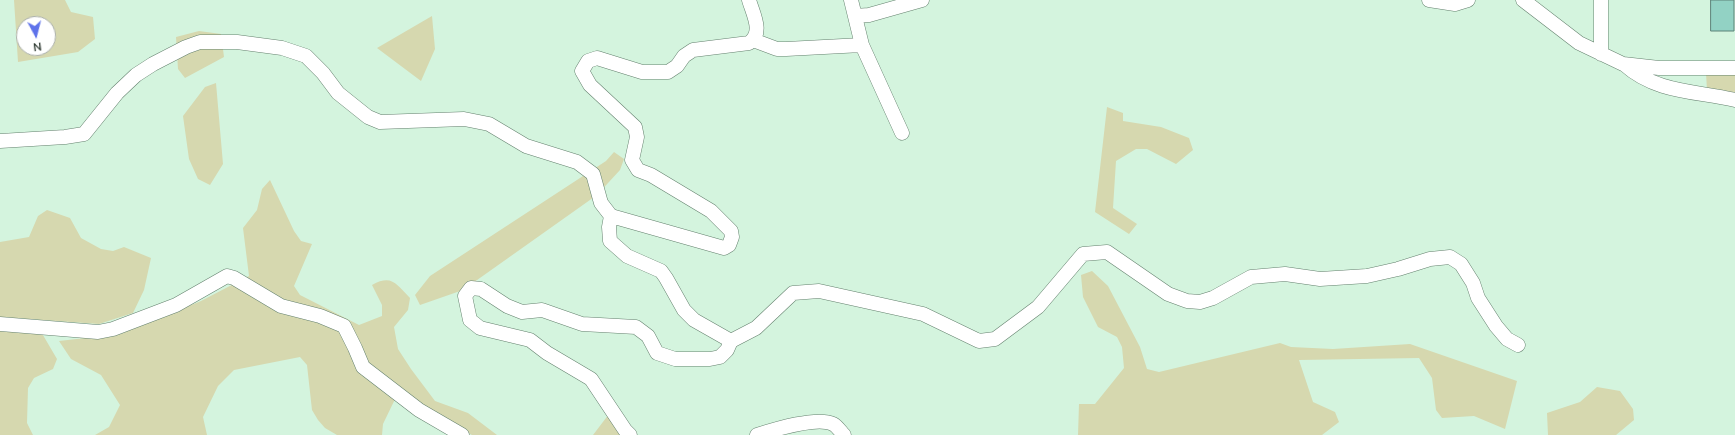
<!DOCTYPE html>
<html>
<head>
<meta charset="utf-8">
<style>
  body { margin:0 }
  #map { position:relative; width:1735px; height:435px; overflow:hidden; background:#d4f4de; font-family:Mulish,sans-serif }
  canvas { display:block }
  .north { position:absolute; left:16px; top:16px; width:40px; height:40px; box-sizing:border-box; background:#fff; border:1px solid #aaafac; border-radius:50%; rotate:173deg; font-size:11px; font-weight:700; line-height:16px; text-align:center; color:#2b372f }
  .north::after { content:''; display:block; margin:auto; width:14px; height:18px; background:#5e72ea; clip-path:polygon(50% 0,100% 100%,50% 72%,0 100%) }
</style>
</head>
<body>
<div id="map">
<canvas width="1735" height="435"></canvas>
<div class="north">N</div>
</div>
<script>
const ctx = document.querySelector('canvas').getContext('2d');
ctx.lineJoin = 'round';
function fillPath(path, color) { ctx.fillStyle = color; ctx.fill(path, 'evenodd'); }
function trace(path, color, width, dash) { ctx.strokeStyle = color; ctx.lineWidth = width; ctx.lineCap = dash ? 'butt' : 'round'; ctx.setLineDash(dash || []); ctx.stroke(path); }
fillPath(new Path2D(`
  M 14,0 L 65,0 L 71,12 L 93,17 L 95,39 L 78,52 L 18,62 ZM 24,24 L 48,24 L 48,48 L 24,48 Z
  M 432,16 L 435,49 L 421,81 L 377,48 Z
  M 199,31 L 221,34 L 224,57 L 185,78 L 178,69 L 176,37 Z
  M 1706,73 L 1735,74 L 1735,97 L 1707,90 Z
  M 216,83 L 223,164 L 210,185 L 198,179 L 189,159 L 183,116 L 205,87 Z
  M 1107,107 L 1123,113 L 1123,121 L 1161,127 L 1189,138 L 1193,150 L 1176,164 L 1147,149 L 1136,149 L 1116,161 L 1113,208 L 1137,224 L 1129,234 L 1095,212 Z
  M 614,152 L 624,159 L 620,170 L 597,195 L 463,290 L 420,305 L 415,295 L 430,276 L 606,161 Z
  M 270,180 L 294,231 L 301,241 L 312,244 L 294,286 L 300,295 L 359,325 L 382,316 L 382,305 L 372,285 C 392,274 396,284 410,298 L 408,310 L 394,327 L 398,349 L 411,369 L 435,401 L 468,413 L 497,435 L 472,435 L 398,393 L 383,424 L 382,435 L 337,435 L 325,428 L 318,420 L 312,410 L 307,365 L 300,357 L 234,370 L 218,386 L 203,417 L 207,435 L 95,435 L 109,427 L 120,405 L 101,375 L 71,359 L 59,341 L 120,334 L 201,301 L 249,276 L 243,228 L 257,210 L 262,189 Z
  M 47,210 L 70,218 L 81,238 L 101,249 L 113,251 L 124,247 L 151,258 L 144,290 L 133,313 L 99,324 L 0,317 L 0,242 L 29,237 L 38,216 Z
  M 1092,271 L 1108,286 L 1140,347 L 1147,369 L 1159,372 L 1280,343 L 1291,347 L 1333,349 L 1410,344 L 1517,381 L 1505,429 L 1474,416 L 1442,418 L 1436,410 L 1432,378 L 1419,358 L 1299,360 L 1313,402 L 1335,412 L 1339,422 L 1322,435 L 1078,435 L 1079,404 L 1095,404 L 1124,368 L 1122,347 L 1117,337 L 1098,327 L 1083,297 L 1081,275 Z
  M 0,328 L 40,330 L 57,359 L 53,369 L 34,378 L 28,388 L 27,423 L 33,435 L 0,435 Z
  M 1597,387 L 1620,391 L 1633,409 L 1634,420 L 1616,435 L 1548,435 L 1547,413 L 1580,402 Z
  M 609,414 L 623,435 L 593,435 Z`), '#d6d8af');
const building = new Path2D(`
  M 1711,0 L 1734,0 L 1734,31 L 1711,31 Z`);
fillPath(building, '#92d2c4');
trace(building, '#5c8279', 1);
const minor = new Path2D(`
  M 1429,0 L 1455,4 L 1468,0
  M 1523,0 L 1579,43 L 1623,64 L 1659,68 L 1735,68
  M 855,16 L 869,15 L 922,0
  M 753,40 L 777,49 L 786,49 L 862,45 L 851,0
  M 862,45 L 902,133
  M 1601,54 L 1601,0
  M 1625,65 C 1656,93 1697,91 1735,100
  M 0,141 L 65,137 L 84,134 L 117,93 L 136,75 L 153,64 L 186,47 L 200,42 L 237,42 L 282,48 L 306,56 L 323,73 L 338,93 L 368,117 L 380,122 L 464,119 L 489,124 L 526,146 L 577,162 L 593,174 L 601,203 L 611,216 L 724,248 L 729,245 L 732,237 L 731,231 L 711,211 L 651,175 L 638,170 L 632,160 L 637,137 L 635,127 L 590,85 L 582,71 L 588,61 L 597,58 L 642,72 L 668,72 L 677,66 L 684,56 L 693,50 L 749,43 C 764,33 753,14 749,0
  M 611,216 L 609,227 L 610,241 L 627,256 L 661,271 L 666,278 L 684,310 L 694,320 L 731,341
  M 0,324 L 98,332 L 113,329 L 176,305 L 227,276 L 234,278 L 281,306 L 320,316 L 344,326 L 355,348 L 363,367 L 419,410 L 462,435
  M 630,435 L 625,430 L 591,379 L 547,353 L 530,340 L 480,328 L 470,320 L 465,296 L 471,288 L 481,289 L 507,306 L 522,312 L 542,310 L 582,324 L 636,327 L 648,336 L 657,353 L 675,359 L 710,359 L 720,357 L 727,350 L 731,341 L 756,328 L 793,293 L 819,291 L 923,314 L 979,341 L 995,339 L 1038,307 L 1083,254 L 1107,252 L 1168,294 L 1187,301 L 1200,302 L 1213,298 L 1251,277 L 1285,274 L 1320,279 L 1367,276 L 1398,269 L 1430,259 L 1450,257 L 1461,264 L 1473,283 L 1478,298 L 1496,326 L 1507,339 L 1518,345
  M 757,435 C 773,430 817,416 833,424 C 837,426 841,432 844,435`);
trace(minor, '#64816e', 15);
trace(minor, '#fff', 14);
</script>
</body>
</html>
